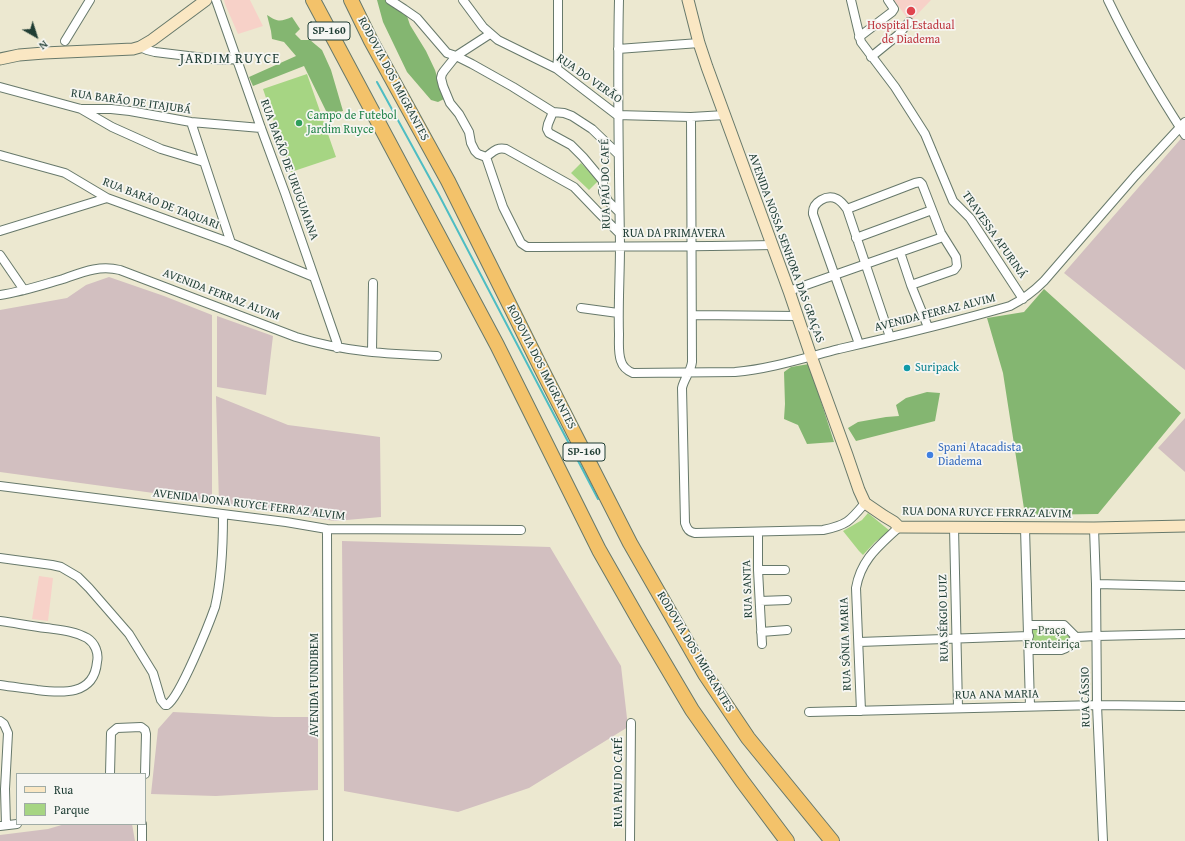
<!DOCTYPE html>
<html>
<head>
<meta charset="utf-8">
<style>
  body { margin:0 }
  #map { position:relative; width:1185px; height:841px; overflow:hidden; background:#ece8d0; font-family:"Gentium Book Plus",serif }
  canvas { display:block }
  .legend { position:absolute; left:16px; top:773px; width:130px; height:52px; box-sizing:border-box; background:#f6f6f2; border:1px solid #a0aca6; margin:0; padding:5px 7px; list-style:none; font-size:12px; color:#1f3d34 }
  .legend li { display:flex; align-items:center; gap:8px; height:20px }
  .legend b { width:20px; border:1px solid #a0aca6 }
  .north { position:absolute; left:16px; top:16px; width:40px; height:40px; -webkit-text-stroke:3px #f6f6f2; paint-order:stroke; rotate:141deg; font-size:11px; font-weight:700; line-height:16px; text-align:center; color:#1f3d34 }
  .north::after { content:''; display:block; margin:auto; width:14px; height:18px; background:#1f3d34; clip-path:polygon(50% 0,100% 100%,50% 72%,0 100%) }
</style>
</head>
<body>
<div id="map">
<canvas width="1185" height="841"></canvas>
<ul class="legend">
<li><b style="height:5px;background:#fae7c3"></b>Rua</li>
<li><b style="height:11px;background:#a6d583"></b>Parque</li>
</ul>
<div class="north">N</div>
</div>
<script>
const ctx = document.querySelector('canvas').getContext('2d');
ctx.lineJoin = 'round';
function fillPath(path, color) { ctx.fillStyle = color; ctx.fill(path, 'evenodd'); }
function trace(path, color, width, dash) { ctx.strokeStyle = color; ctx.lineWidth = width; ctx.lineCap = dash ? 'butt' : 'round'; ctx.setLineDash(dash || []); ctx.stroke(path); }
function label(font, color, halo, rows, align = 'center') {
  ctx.font = font + ' "Gentium Book Plus",serif'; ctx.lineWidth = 3.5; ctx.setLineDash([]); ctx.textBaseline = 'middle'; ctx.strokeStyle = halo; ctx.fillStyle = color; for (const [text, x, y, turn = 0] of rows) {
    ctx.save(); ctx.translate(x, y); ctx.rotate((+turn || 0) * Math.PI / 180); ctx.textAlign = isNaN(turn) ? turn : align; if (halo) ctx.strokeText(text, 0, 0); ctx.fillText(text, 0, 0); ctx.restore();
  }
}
fillPath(new Path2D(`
  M 224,0 L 250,0 L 263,26 L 238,34 L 225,4 Z
  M 894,0 L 931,0 L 910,22 Z
  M 39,576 L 53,578 L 48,621 L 32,619 Z`), '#f7d1c8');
fillPath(new Path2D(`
  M 1185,134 L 1185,370 L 1064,273 Z
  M 109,277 L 164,296 L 212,315 L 212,501 L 0,472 L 0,310 L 67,298 L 86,285 Z
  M 217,316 L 273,336 L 266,395 L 217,387 Z
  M 216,396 L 288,425 L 380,437 L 381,517 L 335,521 L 219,504 Z
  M 1185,418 L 1185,472 L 1158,448 Z
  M 342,541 L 550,547 L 621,666 L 628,727 L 529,788 L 458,812 L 344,791 Z
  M 173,712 L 274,717 L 318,717 L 318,790 L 216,796 L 151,794 L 158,729 Z
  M 65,824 L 132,824 L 135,841 L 0,841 L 0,835 L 48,829 Z`), '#d2bfc0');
fillPath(new Path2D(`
  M 307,74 L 336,157 L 291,172 L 263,89 Z
  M 581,163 L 598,181 L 589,190 L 571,173 Z
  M 868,513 L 890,531 L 875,542 L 863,555 L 859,551 L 843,531 L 862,520 Z
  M 1028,625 L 1062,625 L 1076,637 L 1066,648 L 1029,650 Z`), '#a6d583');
fillPath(new Path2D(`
  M 377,0 L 386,0 L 406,13 L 410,25 L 426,51 L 435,70 L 444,99 L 438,102 L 431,100 L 407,72 L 383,22 Z
  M 267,15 C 278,22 280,22 292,17 L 300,29 L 295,34 L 301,40 L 310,40 L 322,50 L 331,70 L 343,111 L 328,115 L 304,66 L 253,86 L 249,77 L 296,56 L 284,42 L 272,39 L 271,31 Z
  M 1044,289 L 1181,413 L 1098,514 L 1025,515 L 1003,373 L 987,318 L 1024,312 Z
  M 809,364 L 834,442 L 807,444 L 798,425 L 784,419 L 785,404 L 784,372 L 791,367 Z
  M 927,392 L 940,393 L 935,421 L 856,441 L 848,428 L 858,422 L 886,417 L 899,416 L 896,405 L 906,398 Z`), '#84b671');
trace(new Path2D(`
  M 377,82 L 439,195 L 598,499`), '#4ebdc3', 2);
const street = new Path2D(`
  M 216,0 L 261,128 L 285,193 L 337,343 L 337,348
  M 390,0 L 404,9 L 417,18 L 447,53 L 456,56 L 472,64 L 513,87 L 553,112 L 564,113 L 572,116 L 592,129 L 618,154
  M 463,0 L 483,27 L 498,40 L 557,69 L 617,115 L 691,117 L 725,115
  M 619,0 C 617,82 619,164 620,246 C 620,275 618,305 619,334 C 619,343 618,353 621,361 C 623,368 628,371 633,373 L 735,372 C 770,369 804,358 839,349 C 896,336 954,322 1010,306 C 1024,299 1033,292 1044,281 L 1135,176 L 1185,122
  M 851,0 L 861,42 L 895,87 L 925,134 L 953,201 L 970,218 L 1023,299
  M 1108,0 C 1130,46 1157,92 1185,135
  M 490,34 L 456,56 L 444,71 L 442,74 L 441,78 L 443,86 L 450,103 L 459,114 L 469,132 L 471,143 L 475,151 L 478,154 L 486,157 L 503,207 L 521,243 L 527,247 C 609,246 691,247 773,245
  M 859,37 L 892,12 L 894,9 L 888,0
  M 65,41 L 90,0
  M 140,47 L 147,50 L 155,52 L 221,60 L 237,59
  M 618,49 L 699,43
  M 871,57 L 898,35 L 909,22
  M 557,69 L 558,58 L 558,0
  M 0,87 L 81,109 L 111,109 L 130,111 L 191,122 L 261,128
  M 81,109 L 112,127 L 161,149 L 204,162
  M 553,112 L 548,124 L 547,129 L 549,133 L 571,145 L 583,157 L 603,181 L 603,192 L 608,201 L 619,212
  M 691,117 L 692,362 C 691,371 684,379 682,388 L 685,523 C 687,529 689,532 695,533 L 823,530 C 847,525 850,521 865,503
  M 191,122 L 231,243
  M 0,155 L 65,173 L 107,198 L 231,243 L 314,277
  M 486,157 C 493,152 496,147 506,149 L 574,187 L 598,212 L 619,233
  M 847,209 L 915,183 L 920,182 L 922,184 L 941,233 L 956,257 L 957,266 L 954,270 L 911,285
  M 0,231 L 107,198
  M 856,238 L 932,210
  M 900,252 L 911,285 L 928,327
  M 0,255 L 24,290
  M 789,291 L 943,237
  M 0,295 C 21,292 42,285 63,279 C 83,272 99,265 120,270 L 296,337 C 344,352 388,354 437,356
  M 581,308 L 618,313
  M 692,315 L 797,316
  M 859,344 L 813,214 C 812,202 827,194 837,199 C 841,201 844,205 847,209 L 890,337
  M 372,352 L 373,283
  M 0,486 L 286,522 L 327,529 L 521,530
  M 954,527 L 958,708
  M 1025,528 L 1030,706
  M 1094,528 L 1096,584 L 1097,705 L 1103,841
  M 327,529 L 328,841
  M 758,532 L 758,570 L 762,644
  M 0,558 L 52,565 L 61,567 L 78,577 L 89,588 L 129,634 L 153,673 L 161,700 L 165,705 L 167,705 C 180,697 209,624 215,607 C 222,577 223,546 223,515
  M 758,570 L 785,570
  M 1096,584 L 1185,586
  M 760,601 L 787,600
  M 0,621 C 15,623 30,626 46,628 C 60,630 75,631 87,638 C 95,643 99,653 97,662 C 94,696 62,693 37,690 C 24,688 12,687 0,685
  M 1028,625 L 1064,625 L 1076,637
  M 761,632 L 787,630
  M 1076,637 L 1096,636 L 1185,634
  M 859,642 L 1029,636
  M 1029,650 L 1061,650 L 1066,648 L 1076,637
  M 861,711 L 856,588 C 861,559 879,546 899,527
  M 809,712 L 1097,705 L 1185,706
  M 0,721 L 4,724 L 8,733 L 5,789 L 6,825
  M 110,774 L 111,733 L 117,728 L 141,727 L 145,730 L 146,734 L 145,774
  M 142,824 L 142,841
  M 0,826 L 17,824
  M 630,841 L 631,723`);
const secondary = new Path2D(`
  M 688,0 L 699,43 L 707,67 L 789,291 L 811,356 L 847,455 L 859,490 L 865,503 L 884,516 L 894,522 L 899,527 L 1094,528 L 1185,526
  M 0,59 L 19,55 L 44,53 L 133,49 L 140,47 L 152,40 L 206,0`);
const highway = new Path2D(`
  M 313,0 L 497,345 L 599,550 L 640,622 L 692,710 L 742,781 L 787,841
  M 351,0 L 371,41 L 448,181 L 541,368 L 630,543 L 705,674 L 748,738 L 832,841`);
trace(street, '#67796b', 10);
trace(secondary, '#67796b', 13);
trace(highway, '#67796b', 16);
trace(street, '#fff', 8);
trace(secondary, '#fae7c3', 11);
trace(highway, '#f3c26a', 14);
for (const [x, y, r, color] of [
  [911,11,5,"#e0444e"],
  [299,123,4,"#2e9e5b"],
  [907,368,4,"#0f9aa8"],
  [930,455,4,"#3f7fe0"]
]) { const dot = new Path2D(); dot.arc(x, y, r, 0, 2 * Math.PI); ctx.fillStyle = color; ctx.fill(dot); trace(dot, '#f6f6f2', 1.5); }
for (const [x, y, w] of [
  [329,31,42],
  [584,452,42]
]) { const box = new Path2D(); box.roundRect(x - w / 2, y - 9, w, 18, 3); ctx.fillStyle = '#f6f6f2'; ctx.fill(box); trace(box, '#1f3d34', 1); }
label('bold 11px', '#1f3d34', null, [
  ["SP-160",329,31],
  ["SP-160",584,452]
]);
label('12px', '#be3a42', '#f6f6f2', [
  ["Hospital Estadual",911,26],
  ["de Diadema",911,40]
]);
label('12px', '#1f3d34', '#f6f6f2', [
  ["RODOVIA DOS IMIGRANTES",393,79,62],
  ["RUA DO VERÃO",589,79,35],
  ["RUA BARÃO DE ITAJUBÁ",131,102,8],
  ["RUA BARÃO DE URUGUAIANA",289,170,70],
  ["RUA PAÚ DO CAFÉ",606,184,-91],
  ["RUA BARÃO DE TAQUARI",161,204,21],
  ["RUA DA PRIMAVERA",674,234],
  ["TRAVESSA APURINÁ",994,235,55],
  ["AVENIDA NOSSA SENHORA DAS GRAÇAS",786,248,70],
  ["AVENIDA FERRAZ ALVIM",221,295,21],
  ["AVENIDA FERRAZ ALVIM",935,313,-14],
  ["RODOVIA DOS IMIGRANTES",541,367,63],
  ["AVENIDA DONA RUYCE FERRAZ ALVIM",249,505,7],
  ["RUA DONA RUYCE FERRAZ ALVIM",987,513,1],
  ["RUA SANTA",748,589,-92],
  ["RUA SÉRGIO LUIZ",944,618,-91],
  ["RUA SÔNIA MARIA",846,644,-92],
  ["RODOVIA DOS IMIGRANTES",695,652,59],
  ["AVENIDA FUNDIBEM",315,685,-90],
  ["RUA ANA MARIA",997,695,-1],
  ["RUA CÁSSIO",1086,697,-91],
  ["RUA PAU DO CAFÉ",619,782,-90]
]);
label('12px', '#27864d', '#f6f6f2', [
  ["Campo de Futebol",307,116],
  ["Jardim Ruyce",307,130]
], 'left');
label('12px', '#0d838f', '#f6f6f2', [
  ["Suripack",915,368]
], 'left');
label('12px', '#366cbe', '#f6f6f2', [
  ["Spani Atacadista",938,448],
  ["Diadema",938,462]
], 'left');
label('12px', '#3a5b44', '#f6f6f2', [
  ["Praça",1052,631],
  ["Fronteiriça",1052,645]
]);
ctx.letterSpacing = '1px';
label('14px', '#1f3d34', '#f6f6f2', [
  ["JARDIM RUYCE",230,59]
]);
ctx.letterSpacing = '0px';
</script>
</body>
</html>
